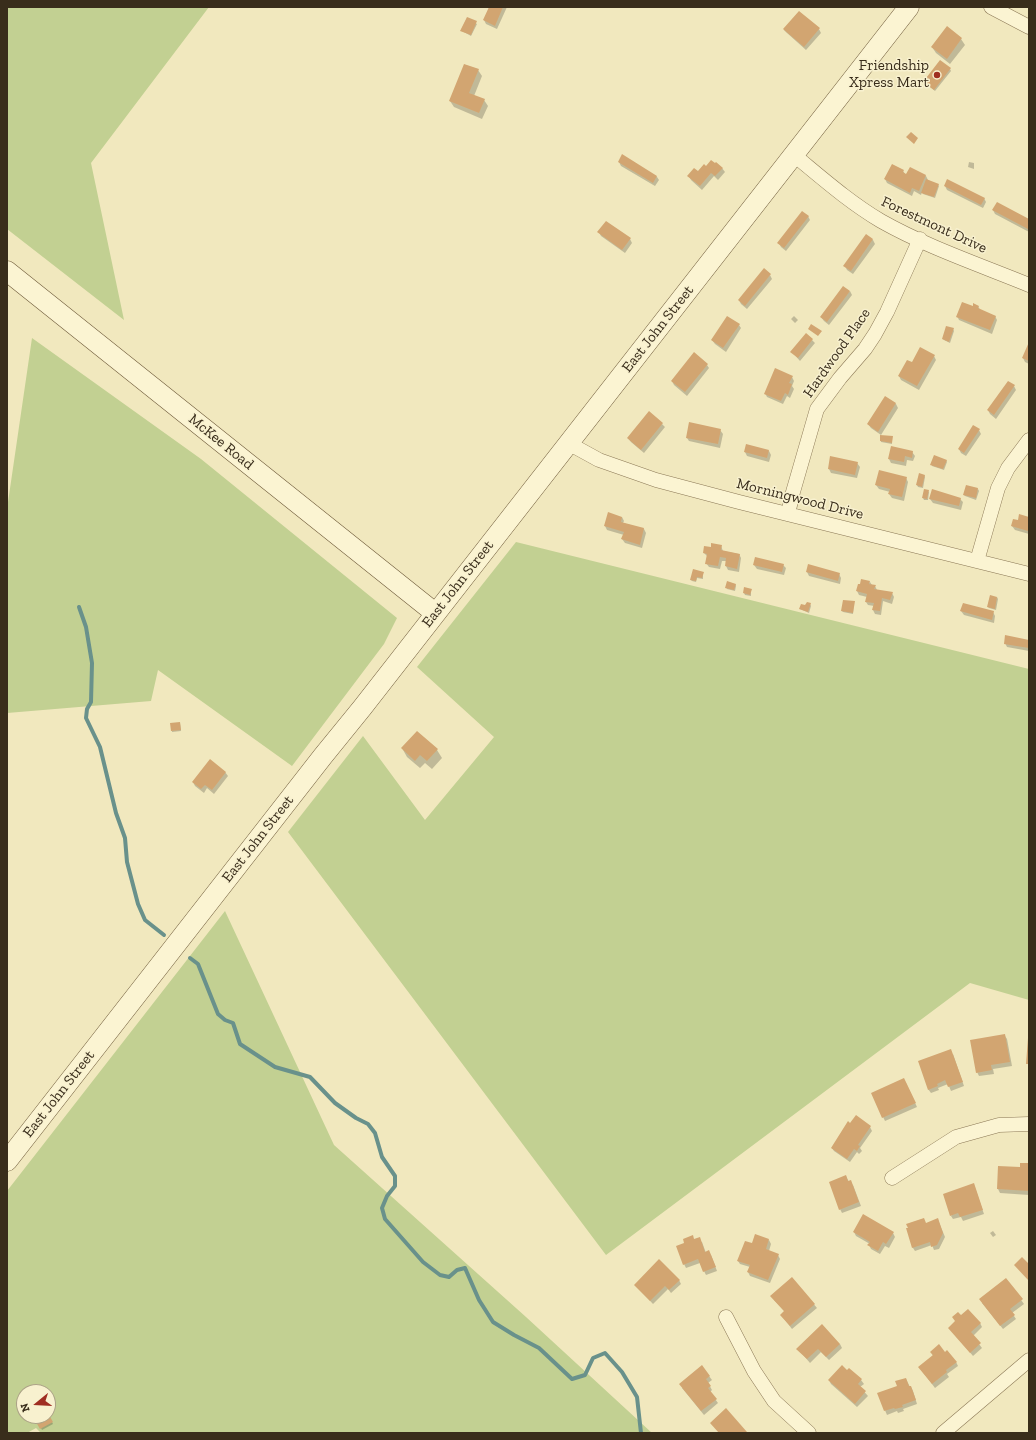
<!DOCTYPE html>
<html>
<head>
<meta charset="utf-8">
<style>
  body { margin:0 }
  #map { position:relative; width:1036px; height:1440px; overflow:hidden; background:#f1e8be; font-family:"Zilla Slab",serif }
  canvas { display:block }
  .frame { position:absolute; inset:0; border:8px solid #392d1b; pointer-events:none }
  .north { position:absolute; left:16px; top:1384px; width:40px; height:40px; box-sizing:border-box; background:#f8f1cf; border:1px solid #aca387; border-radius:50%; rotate:252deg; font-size:11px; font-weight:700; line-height:16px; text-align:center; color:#392d1b }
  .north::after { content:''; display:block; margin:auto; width:14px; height:18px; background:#9f2e21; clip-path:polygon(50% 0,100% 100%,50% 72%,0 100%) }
</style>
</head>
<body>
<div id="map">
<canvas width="1036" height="1440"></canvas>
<div class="frame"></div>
<div class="north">N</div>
</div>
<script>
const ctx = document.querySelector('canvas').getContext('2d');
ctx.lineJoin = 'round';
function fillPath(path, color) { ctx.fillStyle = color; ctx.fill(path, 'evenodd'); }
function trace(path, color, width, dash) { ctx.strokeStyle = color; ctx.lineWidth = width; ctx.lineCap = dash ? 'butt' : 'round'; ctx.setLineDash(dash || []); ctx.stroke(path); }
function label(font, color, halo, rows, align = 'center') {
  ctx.font = font + ' "Zilla Slab",serif'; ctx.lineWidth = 3; ctx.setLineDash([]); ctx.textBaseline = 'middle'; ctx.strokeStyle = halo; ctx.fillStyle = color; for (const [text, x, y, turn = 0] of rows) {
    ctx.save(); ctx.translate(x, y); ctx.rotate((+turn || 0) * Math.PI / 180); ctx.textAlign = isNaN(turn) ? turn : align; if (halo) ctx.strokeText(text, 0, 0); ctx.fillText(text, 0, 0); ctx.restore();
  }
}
fillPath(new Path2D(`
  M 7,7 L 209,7 L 91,163 L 124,320 L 7,229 Z
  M 32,338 L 201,459 L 397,618 L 384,644 L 292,766 L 158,670 L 151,701 L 7,713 L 7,509 Z
  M 516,542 L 1029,669 L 1029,1000 L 970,983 L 606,1255 L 288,832 L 363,736 L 425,820 L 494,737 L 417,667 Z
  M 225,911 L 334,1145 L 526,1317 L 652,1433 L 41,1433 L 36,1428 L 27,1433 L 7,1433 L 7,1191 ZM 24,1392 L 48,1392 L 48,1416 L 24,1416 Z`), '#c2d092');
fillPath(new Path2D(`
  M 490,7 L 507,7 L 497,29 L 486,24 L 484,20 Z
  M 468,18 L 477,24 L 471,36 L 462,31 Z
  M 819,29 L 821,33 L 806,50 L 787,33 L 784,30 Z
  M 961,39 L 965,45 L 950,64 L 936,53 L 932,47 Z
  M 950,69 L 951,71 L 935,91 L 924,82 Z
  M 478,70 L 482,76 L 474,96 L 484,100 L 488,106 L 482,119 L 454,107 L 450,101 Z
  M 623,156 L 657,177 L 659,180 L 655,186 L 621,166 L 619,162 Z
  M 969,162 L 974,163 L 974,169 L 968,167 Z
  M 722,168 L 725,172 L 718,180 L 714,176 L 702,190 L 691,180 L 689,176 L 698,172 Z
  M 903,171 L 905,174 L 926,176 L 928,180 L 938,185 L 939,186 L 935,198 L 923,194 L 922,192 L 921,195 L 914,191 L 912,196 L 887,183 L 885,179 Z
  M 945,186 L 984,198 L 986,202 L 983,208 L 947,190 Z
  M 997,203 L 1029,220 L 1029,232 L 995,214 L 993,210 Z
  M 808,216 L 810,220 L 786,251 L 781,247 L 779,243 Z
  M 599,232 L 630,239 L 632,243 L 625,253 L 601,236 Z
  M 866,235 L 873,240 L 875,244 L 853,274 L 847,270 L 845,266 Z
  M 770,275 L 772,279 L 747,309 L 741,304 L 739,300 Z
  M 850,291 L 852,295 L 829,325 L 824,321 L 821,317 Z
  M 978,306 L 980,310 L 995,316 L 997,320 L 992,334 L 959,320 L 957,316 L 973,307 Z
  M 794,316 L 798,320 L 795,323 L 791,319 Z
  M 739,325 L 741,328 L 726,352 L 715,344 L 712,340 Z
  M 953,329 L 954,331 L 950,343 L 944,340 L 943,339 Z
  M 812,340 L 815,343 L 800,361 L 792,352 Z
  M 1029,345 L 1029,364 L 1025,362 L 1023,358 Z
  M 934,356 L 936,360 L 919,390 L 901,380 L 899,376 Z
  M 707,365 L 709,368 L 687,396 L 674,385 L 672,381 Z
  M 792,377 L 794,381 L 792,386 L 794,389 L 790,398 L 787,396 L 783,404 L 767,397 L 765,393 Z
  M 1014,386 L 1016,390 L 996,419 L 990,414 L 988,410 Z
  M 886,398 L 896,404 L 898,408 L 881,435 L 871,428 L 868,424 Z
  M 662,424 L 665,427 L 644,453 L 631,442 L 628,438 Z
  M 720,430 L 723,434 L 720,448 L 689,441 L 687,438 Z
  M 979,430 L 981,434 L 966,456 L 961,453 L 959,449 Z
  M 892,437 L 892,444 L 881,442 L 881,441 Z
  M 769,451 L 771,455 L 769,462 L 747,456 L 745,452 Z
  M 912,452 L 915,456 L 913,461 L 907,460 L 906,466 L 891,463 L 889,459 Z
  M 831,458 L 857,463 L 860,467 L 857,478 L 831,473 L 829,469 Z
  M 946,460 L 947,462 L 944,470 L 932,466 L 932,465 Z
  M 924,475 L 925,477 L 923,488 L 918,487 L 917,485 Z
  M 906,478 L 908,482 L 904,501 L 892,498 L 889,494 L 890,492 L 879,489 L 876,485 Z
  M 978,489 L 979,491 L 976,500 L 965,496 L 964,495 Z
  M 929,491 L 929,492 L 928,500 L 924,500 L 923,498 Z
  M 930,499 L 960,499 L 963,502 L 961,510 L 933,503 Z
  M 1020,515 L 1029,518 L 1029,534 L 1015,530 L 1012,526 L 1019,521 Z
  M 622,517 L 624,521 L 623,523 L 644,529 L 646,533 L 642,548 L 625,543 L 622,539 L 624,535 L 607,530 L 605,526 Z
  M 721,546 L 723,551 L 739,554 L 741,558 L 739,572 L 728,570 L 726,566 L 727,561 L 722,561 L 720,569 L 709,567 L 706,563 L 708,557 L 704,553 L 712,548 Z
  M 754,565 L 783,565 L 786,568 L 784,575 L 757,569 Z
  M 809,565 L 839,574 L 841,578 L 840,584 L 809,576 L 807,572 Z
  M 703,573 L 703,579 L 697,578 L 696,582 L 692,581 L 691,580 Z
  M 870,582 L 872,585 L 875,586 L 877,590 L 892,593 L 894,597 L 892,604 L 883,601 L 881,615 L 875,614 L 873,610 L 874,606 L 868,605 L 866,602 L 867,597 L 859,595 L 857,591 Z
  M 735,584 L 736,586 L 735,591 L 727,589 L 726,587 Z
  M 751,590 L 751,596 L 745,595 L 744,593 Z
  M 997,597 L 998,599 L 996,610 L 989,608 L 988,607 Z
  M 854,602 L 853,614 L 843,612 L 842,611 Z
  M 810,604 L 811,606 L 809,613 L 800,609 Z
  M 961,611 L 993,612 L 995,616 L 994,623 L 964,615 Z
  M 1029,641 L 1029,651 L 1007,647 L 1005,643 Z
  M 180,723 L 181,731 L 172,732 L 172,731 Z
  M 402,748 L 437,750 L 442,758 L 432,769 L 425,763 L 420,768 L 407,757 Z
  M 225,772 L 228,776 L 214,794 L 207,788 L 204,793 L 195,786 L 193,782 Z
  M 1005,1036 L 1007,1039 L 1012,1066 L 993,1069 L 994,1074 L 979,1076 L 977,1072 Z
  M 953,1054 L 964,1086 L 951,1091 L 948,1084 L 938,1088 L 939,1090 L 931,1093 L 928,1089 Z
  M 906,1083 L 917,1107 L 885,1121 L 872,1094 Z
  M 851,1125 L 870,1127 L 872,1131 L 860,1148 L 862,1151 L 859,1154 L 857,1152 L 850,1162 L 834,1151 L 832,1148 Z
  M 1029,1164 L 1029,1195 L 1000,1193 L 998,1189 L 999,1167 L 1021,1168 Z
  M 846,1176 L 849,1182 L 853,1185 L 861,1206 L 842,1213 L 840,1209 Z
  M 974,1185 L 984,1214 L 963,1221 L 961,1217 L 953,1219 L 951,1216 Z
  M 938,1220 L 945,1237 L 939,1249 L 934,1250 L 932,1245 L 915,1251 L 913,1248 L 909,1228 Z
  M 993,1231 L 996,1235 L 993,1237 L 990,1233 Z
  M 854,1232 L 893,1233 L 895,1237 L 889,1248 L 885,1246 L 880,1254 L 871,1249 L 869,1245 L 870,1244 L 856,1236 Z
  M 694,1240 L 702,1242 L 706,1253 L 711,1255 L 717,1271 L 706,1275 L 700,1263 L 686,1268 L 684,1264 Z
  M 769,1240 L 771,1244 L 769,1251 L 778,1255 L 780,1259 L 770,1283 L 750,1276 L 748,1272 L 750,1267 L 740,1264 L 738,1261 L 753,1245 Z
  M 792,1278 L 817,1308 L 792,1329 L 781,1315 L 785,1312 L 774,1300 Z
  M 1006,1279 L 1024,1304 L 1012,1313 L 1016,1319 L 1003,1329 L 982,1303 Z
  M 679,1280 L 681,1284 L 671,1293 L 668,1289 L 653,1304 L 635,1285 Z
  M 980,1323 L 982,1327 L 973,1336 L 982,1348 L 973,1356 L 949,1328 Z
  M 840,1344 L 842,1348 L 829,1360 L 821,1352 L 810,1363 L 798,1349 Z
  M 931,1352 L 944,1353 L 956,1362 L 958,1366 L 947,1374 L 949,1377 L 935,1388 L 922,1371 L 933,1356 Z
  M 849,1369 L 861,1380 L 864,1384 L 860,1387 L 868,1396 L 857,1407 L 831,1384 L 829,1380 L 847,1372 Z
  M 709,1376 L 712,1380 L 708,1383 L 712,1390 L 710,1392 L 718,1403 L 704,1415 L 682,1388 Z
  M 906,1379 L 910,1387 L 911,1387 L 913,1391 L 917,1404 L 903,1409 L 904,1411 L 898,1413 L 897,1411 L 887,1415 L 878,1394 L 898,1387 Z
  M 49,1416 L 53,1424 L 42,1430 L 38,1422 Z`), '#0003');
trace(new Path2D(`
  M 79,607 L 86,627 L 92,663 L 91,702 L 87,709 L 86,718 L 100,747 L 116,813 L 125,838 L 127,862 L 138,904 L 145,920 L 164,935
  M 190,958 L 198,964 L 218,1014 L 225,1020 L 233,1023 L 240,1044 L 275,1067 L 310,1077 L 335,1103 L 356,1118 L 368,1124 L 375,1133 L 382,1157 L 395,1176 L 395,1186 L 387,1196 L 382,1208 L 385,1219 L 423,1262 L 440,1275 L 449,1277 L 457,1270 L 465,1268 L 479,1300 L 493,1322 L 514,1335 L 539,1348 L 572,1379 L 585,1375 L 593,1358 L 605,1353 L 622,1372 L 637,1397 L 641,1433`), '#69918b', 4);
fillPath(new Path2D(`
  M 489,7 L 503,7 L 495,26 L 483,20 Z
  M 799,11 L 820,28 L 804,47 L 783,29 Z
  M 467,17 L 477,21 L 471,35 L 460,31 Z
  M 947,26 L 962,38 L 947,59 L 931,47 Z
  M 940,60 L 951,68 L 934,90 L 923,82 Z
  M 464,64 L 479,69 L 469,93 L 485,99 L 479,113 L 449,101 Z
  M 911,132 L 918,138 L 914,144 L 906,137 Z
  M 622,154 L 657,176 L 653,183 L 618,162 Z
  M 711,160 L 715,163 L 716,162 L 723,168 L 715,176 L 711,173 L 700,186 L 687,176 L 694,168 L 698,171 L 704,164 L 706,166 Z
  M 892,164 L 904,170 L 903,172 L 906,174 L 910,167 L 926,175 L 919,191 L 912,188 L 910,193 L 884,179 Z
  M 926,179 L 939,184 L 934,197 L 921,193 Z
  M 947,179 L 985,198 L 981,205 L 944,186 Z
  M 997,202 L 1029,219 L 1028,229 L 992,210 Z
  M 802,211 L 809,216 L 784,248 L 777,243 Z
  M 606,221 L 631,238 L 622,250 L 597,232 Z
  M 866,234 L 873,239 L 851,271 L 843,266 Z
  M 764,268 L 771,274 L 745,306 L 738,300 Z
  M 843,286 L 850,291 L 827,322 L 820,317 Z
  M 962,302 L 973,306 L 973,303 L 979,306 L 978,308 L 996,316 L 990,330 L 956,317 Z
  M 727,316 L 740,324 L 723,348 L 711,340 Z
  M 811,324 L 822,331 L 818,336 L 808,329 Z
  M 946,326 L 954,328 L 949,342 L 942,339 Z
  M 806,333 L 813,339 L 798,358 L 790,352 Z
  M 1029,342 L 1029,361 L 1022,358 Z
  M 920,347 L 935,355 L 917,386 L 898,376 L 907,360 L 912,362 Z
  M 694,352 L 708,364 L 685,392 L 671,381 Z
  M 775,368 L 793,376 L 789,383 L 792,384 L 788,395 L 785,393 L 781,401 L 764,394 Z
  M 1008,381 L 1015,385 L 994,415 L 987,410 Z
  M 885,396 L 896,403 L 878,432 L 867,424 Z
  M 649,411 L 663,423 L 641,450 L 627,438 Z
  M 689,422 L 721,429 L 718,444 L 686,438 Z
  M 973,425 L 980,429 L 964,453 L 958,449 Z
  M 880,435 L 893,436 L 892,443 L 880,441 Z
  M 746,444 L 769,450 L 767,458 L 744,452 Z
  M 891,446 L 913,451 L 912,458 L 905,456 L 904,462 L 888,459 Z
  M 934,455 L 947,460 L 943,469 L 930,465 Z
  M 830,456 L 858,462 L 855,475 L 828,469 Z
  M 879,470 L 907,477 L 902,497 L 888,494 L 890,489 L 875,485 Z
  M 919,473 L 925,475 L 922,487 L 916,485 Z
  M 966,485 L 978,488 L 976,498 L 963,495 Z
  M 924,489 L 929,490 L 927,499 L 922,498 Z
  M 932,489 L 961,498 L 959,506 L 929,499 Z
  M 608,512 L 622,517 L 621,522 L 644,528 L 640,545 L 621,539 L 624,532 L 604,526 Z
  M 1019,514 L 1029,517 L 1028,531 L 1011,526 L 1013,519 L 1018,520 Z
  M 711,543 L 722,545 L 721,550 L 740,554 L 737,569 L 725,566 L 726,558 L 720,557 L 718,566 L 705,564 L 707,554 L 703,553 L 704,546 L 711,547 Z
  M 755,557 L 784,564 L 782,572 L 753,565 Z
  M 808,564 L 840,573 L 838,581 L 806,572 Z
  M 693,569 L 704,572 L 702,578 L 697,577 L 696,581 L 690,580 Z
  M 861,579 L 870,581 L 869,584 L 876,585 L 874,589 L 893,592 L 890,600 L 882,598 L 880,611 L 872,610 L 874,603 L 865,602 L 867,594 L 856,591 L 858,584 L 860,584 Z
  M 727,581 L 736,584 L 734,590 L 725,588 Z
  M 744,587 L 752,589 L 750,595 L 743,593 Z
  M 990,595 L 997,597 L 995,609 L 987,607 Z
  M 843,600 L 855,601 L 853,613 L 841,611 Z
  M 807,602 L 811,603 L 808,612 L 799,609 L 801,604 L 805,605 Z
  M 963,603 L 994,611 L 992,620 L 960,611 Z
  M 1005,635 L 1029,640 L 1029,648 L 1004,644 Z
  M 180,722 L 181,730 L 171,731 L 170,723 Z
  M 417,731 L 438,749 L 427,761 L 420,755 L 415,761 L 401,748 Z
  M 210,759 L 226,772 L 212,790 L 205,785 L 201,789 L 192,782 Z
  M 1005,1034 L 1010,1062 L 991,1065 L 992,1070 L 976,1073 L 970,1040 Z
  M 1028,1038 L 1029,1038 L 1029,1064 L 1026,1064 Z
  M 951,1049 L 963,1082 L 948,1087 L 945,1080 L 937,1084 L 938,1086 L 928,1090 L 918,1061 Z
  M 904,1078 L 916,1103 L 882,1118 L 871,1093 Z
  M 856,1115 L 871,1126 L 858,1145 L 860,1146 L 857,1151 L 854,1149 L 847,1159 L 831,1148 L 848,1121 L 850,1123 Z
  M 1020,1163 L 1029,1163 L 1029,1191 L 997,1189 L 998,1166 L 1020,1167 Z
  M 846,1175 L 848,1181 L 851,1180 L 859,1202 L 839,1210 L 829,1182 Z
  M 974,1183 L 983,1210 L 960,1217 L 958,1213 L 950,1216 L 943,1194 Z
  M 863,1214 L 894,1232 L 886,1244 L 883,1242 L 878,1251 L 867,1245 L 870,1242 L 853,1232 Z
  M 924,1218 L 926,1223 L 938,1218 L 943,1233 L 937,1245 L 931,1247 L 930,1242 L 912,1248 L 906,1228 L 908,1228 L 906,1224 Z
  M 755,1234 L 769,1239 L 766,1249 L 779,1254 L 768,1280 L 747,1272 L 750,1265 L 737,1261 L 745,1241 L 752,1243 Z
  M 693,1235 L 694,1239 L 700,1237 L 705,1252 L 709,1250 L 716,1267 L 703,1272 L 698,1259 L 683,1265 L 676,1246 L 684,1243 L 683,1239 Z
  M 1022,1257 L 1028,1263 L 1029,1262 L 1029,1281 L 1014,1265 Z
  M 659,1259 L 680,1280 L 669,1290 L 665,1286 L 650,1301 L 634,1285 Z
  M 792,1277 L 815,1304 L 790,1326 L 780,1315 L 784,1311 L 770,1296 Z
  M 1006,1278 L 1023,1299 L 1010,1309 L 1015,1315 L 1000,1326 L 979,1299 Z
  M 968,1309 L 981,1323 L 971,1332 L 981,1343 L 970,1353 L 948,1328 L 955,1321 L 952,1317 L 958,1312 L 961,1315 Z
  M 822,1324 L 840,1344 L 826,1357 L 818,1349 L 807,1359 L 796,1349 Z
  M 939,1344 L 945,1352 L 947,1350 L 957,1362 L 946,1370 L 947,1372 L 932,1384 L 918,1367 L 933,1355 L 930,1352 Z
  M 702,1365 L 710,1376 L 706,1379 L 711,1386 L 708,1388 L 717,1399 L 701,1411 L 679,1384 Z
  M 842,1365 L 847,1370 L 849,1368 L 862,1379 L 858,1384 L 866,1391 L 855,1404 L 828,1380 Z
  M 906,1378 L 909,1386 L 911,1386 L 916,1400 L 902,1405 L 903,1407 L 895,1409 L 894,1408 L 884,1411 L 877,1393 L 897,1386 L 895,1381 Z
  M 726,1408 L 747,1432 L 745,1433 L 719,1433 L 710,1423 Z
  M 49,1415 L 53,1422 L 40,1429 L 36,1422 Z`), '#d2a571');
const street = new Path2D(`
  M 991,7 L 1029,27
  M 794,155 C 822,178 849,202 881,221 C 927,247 980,265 1029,285
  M 568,443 L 599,460 L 656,480 L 739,502 L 1029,574
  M 788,514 L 793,492 L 817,409 L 840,378 L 865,349 L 875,334 L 887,312 L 920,239
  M 977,561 L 998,488 L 1008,468 L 1029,440
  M 892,1178 L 956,1137 L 999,1125 L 1029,1124
  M 726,1317 L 754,1371 L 774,1401 L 809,1433
  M 943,1433 L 1029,1360`);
const secondary = new Path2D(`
  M 7,271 L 435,613
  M 7,1161 L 323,756 L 362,708 L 909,7`);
trace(street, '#8b7856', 15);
trace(secondary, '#6d5939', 21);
trace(street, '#fbf4d2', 14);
trace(secondary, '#fbf4d2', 20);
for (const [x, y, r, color] of [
  [937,75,4,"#9f2e21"]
]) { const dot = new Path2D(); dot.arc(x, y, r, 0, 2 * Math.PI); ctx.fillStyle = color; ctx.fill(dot); trace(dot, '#f8f1cf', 1.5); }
label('15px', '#392d1b', '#f8f1cf', [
  ["Friendship",929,66],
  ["Xpress Mart",929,83]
], 'right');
label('15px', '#392d1b', '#f8f1cf', [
  ["Forestmont Drive",934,225,25],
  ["East John Street",658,329,-52],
  ["Hardwood Place",837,353,-55],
  ["McKee Road",221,442,39],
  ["Morningwood Drive",800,499,14],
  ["East John Street",458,584,-52],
  ["East John Street",258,839,-52],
  ["East John Street",59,1094,-52]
]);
</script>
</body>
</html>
